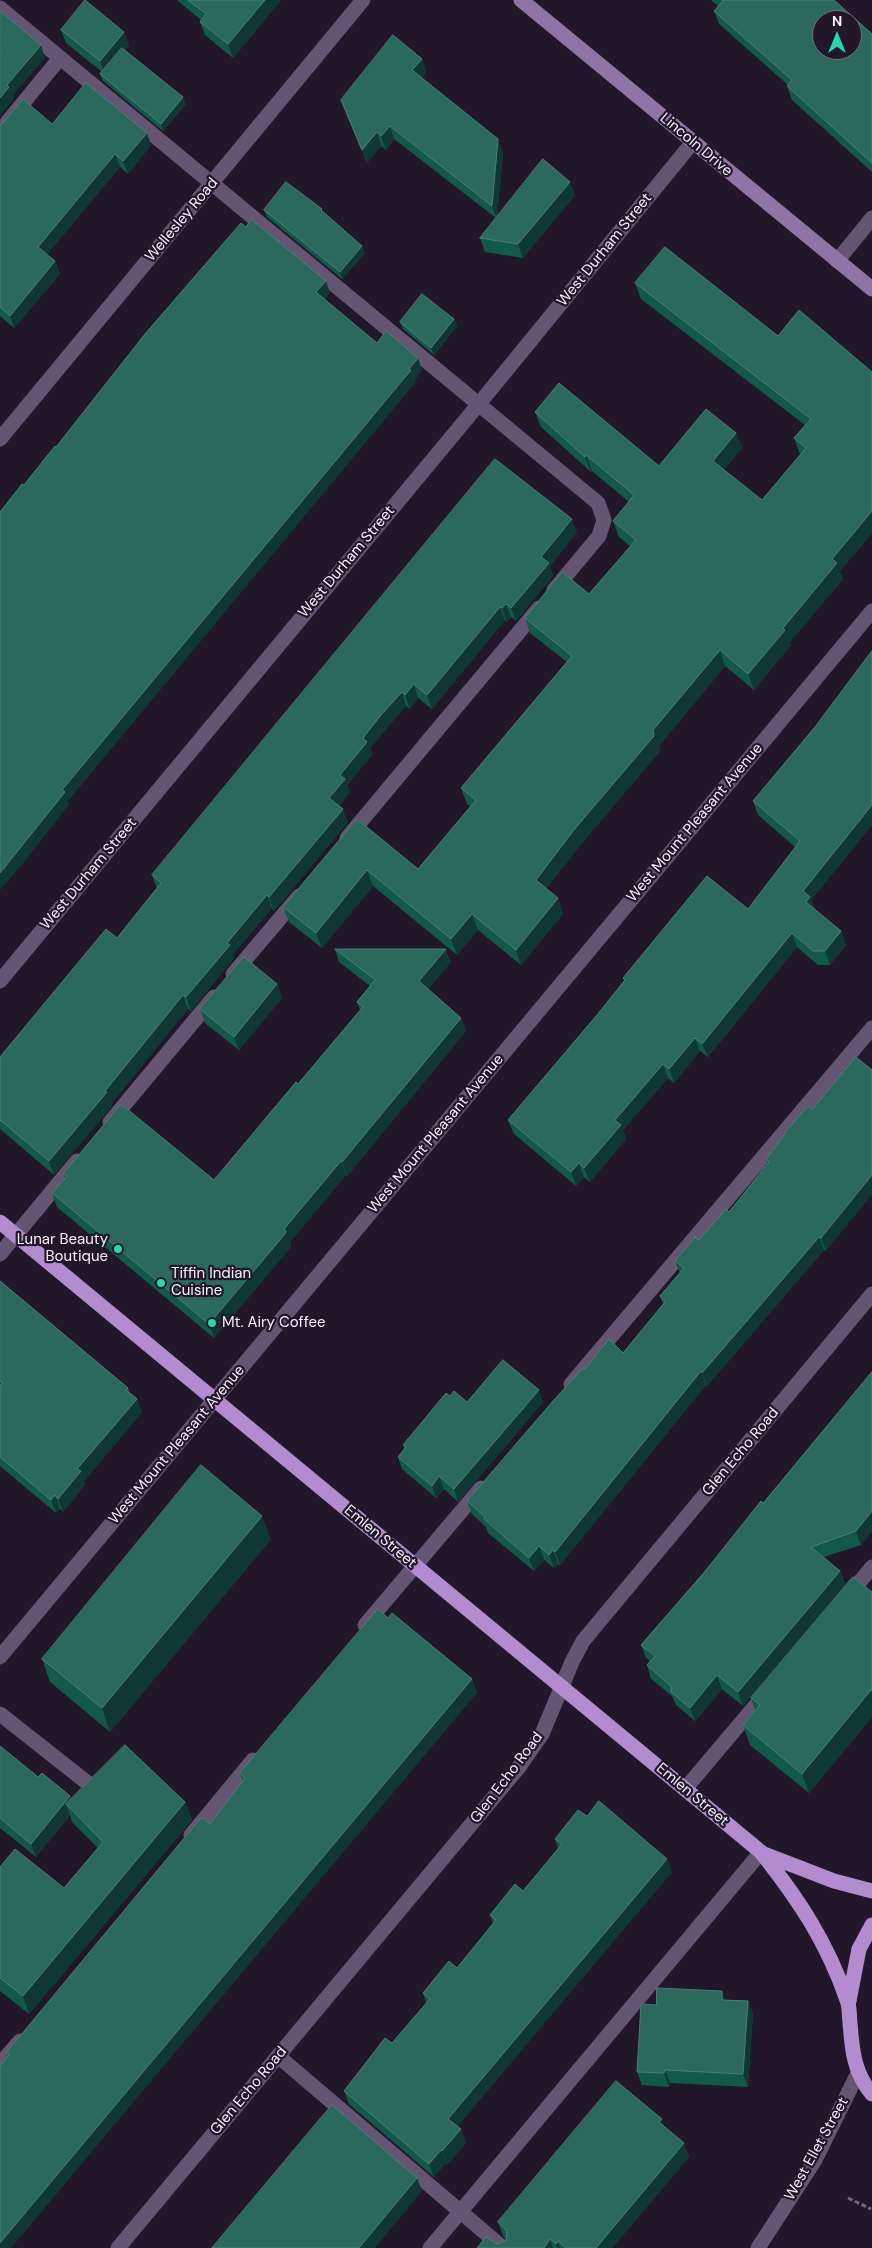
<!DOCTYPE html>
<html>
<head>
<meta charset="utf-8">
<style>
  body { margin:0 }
  #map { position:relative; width:872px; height:2248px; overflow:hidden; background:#21162a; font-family:"DM Sans",sans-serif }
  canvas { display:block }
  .north { position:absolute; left:812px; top:10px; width:50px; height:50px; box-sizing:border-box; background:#21162a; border:1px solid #776e7f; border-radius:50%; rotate:0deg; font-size:14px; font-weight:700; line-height:20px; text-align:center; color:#f8f2fe }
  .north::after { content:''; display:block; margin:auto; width:18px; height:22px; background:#28d5ad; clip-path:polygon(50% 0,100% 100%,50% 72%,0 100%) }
</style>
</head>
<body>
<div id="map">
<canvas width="872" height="2248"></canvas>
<div class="north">N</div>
</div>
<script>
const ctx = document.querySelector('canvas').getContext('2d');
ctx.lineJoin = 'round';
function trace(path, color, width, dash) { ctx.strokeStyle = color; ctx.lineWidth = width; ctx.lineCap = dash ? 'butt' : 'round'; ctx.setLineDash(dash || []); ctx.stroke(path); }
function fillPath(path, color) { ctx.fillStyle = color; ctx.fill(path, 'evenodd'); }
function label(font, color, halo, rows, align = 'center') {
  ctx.font = font + ' "DM Sans",sans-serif'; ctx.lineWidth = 4.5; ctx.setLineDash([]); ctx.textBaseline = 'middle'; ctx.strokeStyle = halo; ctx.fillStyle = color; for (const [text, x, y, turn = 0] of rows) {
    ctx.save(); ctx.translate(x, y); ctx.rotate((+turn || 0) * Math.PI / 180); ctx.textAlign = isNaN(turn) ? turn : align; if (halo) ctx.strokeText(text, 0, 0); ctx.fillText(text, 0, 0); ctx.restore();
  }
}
trace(new Path2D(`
  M 848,2198 L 871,2209`), '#72697a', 3, [5, 2.5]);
trace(new Path2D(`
  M 0,8 L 598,503 L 604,520 L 599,536 L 554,590
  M 0,131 L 60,58
  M 837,261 L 872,218
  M 347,838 L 539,608
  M 233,974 L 299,896
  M 110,1122 L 214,997
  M 0,1254 L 77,1161
  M 571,1384 L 872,1028
  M 847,1597 L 872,1567
  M 365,1625 L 481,1488
  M 0,1714 L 94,1788
  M 685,1789 L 766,1693
  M 191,1835 L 253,1760
  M 278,2056 L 503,2248
  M 0,2064 L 20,2041
  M 430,2248 L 761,1852`), '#665473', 15);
trace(new Path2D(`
  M 0,439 L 363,0
  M 0,981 L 478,405 L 693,142
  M 0,1657 L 872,611
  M 118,2248 L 519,1767 L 542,1734 L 572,1662 L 583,1641 L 872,1294
  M 758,2248 L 815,2160 L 858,2073`), '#665473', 15);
trace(new Path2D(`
  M 521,0 L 872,289`), '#9174a6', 15);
trace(new Path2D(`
  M 0,1222 L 761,1852 C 799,1900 827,1942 847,2000 C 850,2007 849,2015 850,2023 C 852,2050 854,2073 872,2094
  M 764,1854 L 834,1881 L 872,1891
  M 849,2001 L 859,1949 L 872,1925`), '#b28cce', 15);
fillPath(new Path2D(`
  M 177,0 L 281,0 L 233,58 L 205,35 L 200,22 L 201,20 Z
  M 711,0 L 835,0 L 834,1 L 872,34 L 872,172 L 792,100 L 787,86 L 788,85 L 719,24 L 714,11 L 718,6 Z
  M 61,30 L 124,32 L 129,46 L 125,50 L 186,104 L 163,131 L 103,81 L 100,74 L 102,72 L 66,43 Z
  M 422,59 L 426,72 L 422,78 L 503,153 L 497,217 L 575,195 L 523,258 L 485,252 L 480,238 L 496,218 L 394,139 L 386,150 L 381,146 L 367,163 L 346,113 L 341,100 Z
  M 52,124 L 151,145 L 128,174 L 120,167 L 47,254 L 55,261 L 60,274 L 14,328 L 0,316 L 0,126 Z
  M 264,210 L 323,212 L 365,253 L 342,279 L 267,217 Z
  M 635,283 L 778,336 L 872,372 L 872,533 L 840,571 L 843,579 L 790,642 L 791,645 L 754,690 L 725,666 L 659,746 L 660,751 L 578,848 L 546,889 L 558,898 L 563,914 L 521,965 L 478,930 L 457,955 L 373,886 L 322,948 L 289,922 L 283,907 L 357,819 L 418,869 L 471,807 L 467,804 L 461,788 L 567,662 L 530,633 L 525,618 L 589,594 L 630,546 L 619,537 L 613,521 L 629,502 L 592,471 L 591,472 L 541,427 L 535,412 L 659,466 L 736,433 L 742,448 L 724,470 L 762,500 L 801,455 L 800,454 L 794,438 L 805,425 L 641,299 Z
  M 454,319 L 457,326 L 434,355 L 403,329 L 400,322 Z
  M 577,532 L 550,566 L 553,576 L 516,621 L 511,617 L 507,622 L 505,620 L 432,709 L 418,698 L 410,709 L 406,706 L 386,729 L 370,748 L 372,755 L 347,785 L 350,792 L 339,806 L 348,822 L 274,911 L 272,908 L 233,954 L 234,958 L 191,1011 L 188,1009 L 111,1104 L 112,1106 L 54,1175 L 0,1129 L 0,1057 L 117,938 L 157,889 L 152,875 Z
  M 872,651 L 872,825 L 811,900 L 815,910 L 841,931 L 846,945 L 830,965 L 818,965 L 797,947 L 708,1057 L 700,1051 L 674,1083 L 668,1078 L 623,1130 L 626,1139 L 590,1182 L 584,1177 L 576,1186 L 514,1134 L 508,1120 L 597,1015 L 624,981 L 623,978 L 748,909 L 795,847 L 758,815 L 753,801 L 815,727 Z
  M 335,949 L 451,962 L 428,989 L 466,1031 L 347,1176 L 346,1175 L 290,1242 L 291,1244 L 290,1248 L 214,1338 L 57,1207 L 52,1193 L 65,1178 L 63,1174 L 214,1180 L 298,1084 L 360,1010 L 357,1002 L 370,986 L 339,962 Z
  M 277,984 L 282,998 L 239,1050 L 205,1023 L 200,1009 Z
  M 808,1106 L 826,1251 L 824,1250 L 707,1386 L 706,1385 L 560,1565 L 558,1564 L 554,1568 L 544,1560 L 534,1571 L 488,1533 L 486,1527 L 472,1514 L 467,1501 L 585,1369 L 623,1353 L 663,1304 L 660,1296 L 680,1273 L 675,1261 L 699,1240 L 729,1212 L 768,1164 L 766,1159 L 786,1134 L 785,1132 Z
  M 0,1281 L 128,1388 L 130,1394 L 137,1399 L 142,1412 L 84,1481 L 85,1485 L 63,1512 L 60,1509 L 56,1513 L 0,1466 Z
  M 872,1372 L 872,1531 L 861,1545 L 824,1557 L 840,1571 L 845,1584 L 743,1706 L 722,1689 L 695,1721 L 676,1705 L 672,1696 L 651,1679 L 647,1665 L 650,1661 L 646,1658 L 641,1645 L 763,1503 Z
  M 450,1396 L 467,1402 L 543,1402 L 458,1502 L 444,1489 L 436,1498 L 402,1469 L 398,1457 L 404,1449 L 403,1445 Z
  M 271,1539 L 110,1732 L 50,1682 L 42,1659 Z
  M 872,1592 L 872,1717 L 809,1793 L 750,1745 L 743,1725 L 755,1710 L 751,1698 Z
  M 388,1618 L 472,1679 L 477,1693 L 8,2057 L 6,2053 L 210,1824 L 243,1781 L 240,1773 Z
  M 0,1746 L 38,1777 L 71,1799 L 185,1802 L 192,1820 L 29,2014 L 0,1991 L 0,1867 L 64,1888 L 98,1848 L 72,1822 L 70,1815 L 36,1857 L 0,1828 Z
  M 587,1816 L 672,1872 L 457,2126 L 461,2129 L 466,2143 L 447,2165 L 446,2163 L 434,2177 L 349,2104 L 344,2091 L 392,2043 L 426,2003 L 423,1993 L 457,1968 L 493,1923 L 490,1915 L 523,1891 L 558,1849 L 555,1839 Z
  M 725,2000 L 748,2001 L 753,2014 L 748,2087 L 670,2083 L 669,2087 L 642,2085 L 637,2072 L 656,2005 Z
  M 664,2127 L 684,2143 L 689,2157 L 612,2248 L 477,2248 L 497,2244 L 506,2240 L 506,2239 L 503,2236 L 498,2222 Z`), '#12594b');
fillPath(new Path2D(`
  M 265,0 L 281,0 L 233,58 L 228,44 Z
  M 124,32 L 129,46 L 105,75 L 100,61 Z
  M 41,45 L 45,58 L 13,96 L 14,99 L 0,116 L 0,98 L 7,85 Z
  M 422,59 L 426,72 L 417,84 L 412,70 Z
  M 183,97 L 186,104 L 163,131 L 161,124 Z
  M 390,126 L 394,139 L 386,150 L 381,136 Z
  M 377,132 L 381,146 L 367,163 L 362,150 Z
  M 147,133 L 151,145 L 128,174 L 123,161 Z
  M 498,139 L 503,153 L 497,219 L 492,206 Z
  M 115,154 L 120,167 L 43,260 L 38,247 Z
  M 570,182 L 575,195 L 523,258 L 518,244 Z
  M 362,246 L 365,253 L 342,279 L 340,272 Z
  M 55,261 L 60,274 L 14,328 L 10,316 Z
  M 326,281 L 330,293 L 321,304 L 316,292 Z
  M 454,319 L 457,326 L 434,355 L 431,348 Z
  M 418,358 L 422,370 L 415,380 L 416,382 L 68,801 L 69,805 L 21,866 L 0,890 L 0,873 L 62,790 Z
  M 736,433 L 742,448 L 719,476 L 713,461 Z
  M 586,455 L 592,471 L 591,472 L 585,457 Z
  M 872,511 L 872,533 L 840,571 L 843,579 L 790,642 L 791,645 L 754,690 L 748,674 L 783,628 L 832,559 Z
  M 572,519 L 577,532 L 550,566 L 553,576 L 516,621 L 511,608 L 541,557 Z
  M 506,604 L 511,617 L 507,622 L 502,608 Z
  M 500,607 L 505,620 L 432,709 L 427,695 Z
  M 720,650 L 725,666 L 659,746 L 660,751 L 578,848 L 541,896 L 536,880 L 653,730 Z
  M 414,684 L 418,698 L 410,709 L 405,695 Z
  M 402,692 L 406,706 L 386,729 L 370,748 L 372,755 L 347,785 L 350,792 L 334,811 L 329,798 L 340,775 L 363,738 L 381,715 Z
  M 872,805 L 872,825 L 811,900 L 815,911 L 811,916 L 803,891 Z
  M 343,809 L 348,822 L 274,911 L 269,897 Z
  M 367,870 L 373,886 L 322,948 L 316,933 Z
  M 267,895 L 272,908 L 233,954 L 234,958 L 191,1011 L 186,997 L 227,943 Z
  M 558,898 L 563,914 L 521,965 L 516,950 Z
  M 472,914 L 478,930 L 457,955 L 451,939 Z
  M 841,931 L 846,945 L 830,965 L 825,951 Z
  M 792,933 L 797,947 L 708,1057 L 702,1044 Z
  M 446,949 L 451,962 L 424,995 L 419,981 Z
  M 277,984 L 282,998 L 239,1050 L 234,1037 Z
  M 183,995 L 188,1009 L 111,1104 L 112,1106 L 54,1175 L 49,1161 Z
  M 461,1018 L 466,1031 L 347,1176 L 342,1162 Z
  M 695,1038 L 700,1051 L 674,1083 L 669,1069 Z
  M 663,1064 L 668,1078 L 623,1130 L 626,1139 L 590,1182 L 584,1168 L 615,1120 Z
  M 341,1161 L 346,1175 L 290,1242 L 291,1244 L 290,1248 L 214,1338 L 209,1324 L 284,1229 Z
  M 579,1163 L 584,1177 L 576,1186 L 571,1172 Z
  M 872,1175 L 872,1195 L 826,1251 L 821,1238 Z
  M 819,1237 L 824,1250 L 707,1386 L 702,1373 Z
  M 701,1371 L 706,1385 L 560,1565 L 555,1552 Z
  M 539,1390 L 543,1402 L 458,1502 L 454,1489 Z
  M 137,1399 L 142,1412 L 84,1481 L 85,1485 L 63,1512 L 58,1499 L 77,1469 Z
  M 439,1476 L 444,1489 L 436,1498 L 432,1486 Z
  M 55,1495 L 60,1509 L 56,1513 L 51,1500 Z
  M 872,1511 L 872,1531 L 861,1545 L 856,1531 Z
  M 262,1516 L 271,1539 L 110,1732 L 102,1708 Z
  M 539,1546 L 544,1560 L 534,1571 L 529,1558 Z
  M 553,1550 L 558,1564 L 554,1568 L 549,1555 Z
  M 840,1571 L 845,1584 L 743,1706 L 738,1692 Z
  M 717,1675 L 722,1689 L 695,1721 L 690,1708 Z
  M 472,1679 L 477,1693 L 11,2248 L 0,2248 L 0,2243 Z
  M 871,1690 L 872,1692 L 872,1717 L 809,1793 L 802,1774 Z
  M 70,1796 L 75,1809 L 66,1804 L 70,1815 L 36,1857 L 31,1844 Z
  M 185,1802 L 192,1820 L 29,2014 L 23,1996 Z
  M 667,1859 L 672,1872 L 453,2132 L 448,2119 Z
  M 722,1991 L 727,2005 L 722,2000 Z
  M 748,2001 L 753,2014 L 748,2087 L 743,2074 Z
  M 665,2070 L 670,2083 L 669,2087 L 664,2073 Z
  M 662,2119 L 666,2133 L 659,2122 Z
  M 461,2129 L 466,2143 L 447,2165 L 442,2151 Z
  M 684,2143 L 689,2157 L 612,2248 L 596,2248 Z
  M 441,2150 L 446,2163 L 434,2177 L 429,2164 Z
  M 417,2178 L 422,2191 L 375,2248 L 359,2248 Z
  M 550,2239 L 553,2248 L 544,2248 Z
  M 558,2241 L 560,2248 L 558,2248 L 556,2244 Z`), '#0e3735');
const building = new Path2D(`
  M 85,0 L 124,32 L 100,61 L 61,30 Z
  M 188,0 L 265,0 L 228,44 L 200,22 L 206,14 Z
  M 722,0 L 834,0 L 872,34 L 872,163 L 787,86 L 792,80 L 714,11 L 723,1 ZM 822,20 L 852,20 L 852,50 L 822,50 Z
  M 0,11 L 41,45 L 7,85 L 9,87 L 0,98 Z
  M 393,35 L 422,59 L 412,70 L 498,139 L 492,206 L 390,126 L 381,136 L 377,132 L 362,150 L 341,100 Z
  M 122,48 L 183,97 L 161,124 L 100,74 Z
  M 86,83 L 147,133 L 123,161 L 115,154 L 38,247 L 55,261 L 10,316 L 0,307 L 0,126 L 2,124 L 23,99 L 52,124 Z
  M 543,159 L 570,182 L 518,244 L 480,238 Z
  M 286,182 L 322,209 L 321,210 L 362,246 L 340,272 L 264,210 Z
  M 251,219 L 326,281 L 316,292 L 377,343 L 386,331 L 418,358 L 409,369 L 411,370 L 62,790 L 65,792 L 0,873 L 0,512 L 22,484 L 24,485 L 55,446 L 56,447 L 145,334 L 241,223 L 246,227 Z
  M 665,247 L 778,336 L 799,310 L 872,372 L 872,511 L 832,559 L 837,563 L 783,628 L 785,630 L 748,674 L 720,650 L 653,730 L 654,736 L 572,832 L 536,880 L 558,898 L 516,950 L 472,914 L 451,939 L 367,870 L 316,933 L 283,907 L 357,819 L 418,869 L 476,800 L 461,788 L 572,656 L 525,618 L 562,572 L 589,594 L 636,540 L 613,521 L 634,495 L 586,455 L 585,457 L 535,412 L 559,383 L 659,466 L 706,409 L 736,433 L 713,461 L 762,500 L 806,448 L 794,438 L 811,419 L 635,283 Z
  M 422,294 L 454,319 L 431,348 L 400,322 Z
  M 495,459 L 572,519 L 541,557 L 549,563 L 511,608 L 506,604 L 502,608 L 500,607 L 427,695 L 414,684 L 405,695 L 402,692 L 381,715 L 363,738 L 367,742 L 340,775 L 345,779 L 329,798 L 343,809 L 269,897 L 267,895 L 227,943 L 230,945 L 186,997 L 183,995 L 105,1091 L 107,1092 L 49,1161 L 0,1120 L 0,1057 L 106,929 L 117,938 L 161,883 L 152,875 Z
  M 872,651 L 872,805 L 803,891 L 810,897 L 806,902 L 841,931 L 825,951 L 813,951 L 792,933 L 702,1044 L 695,1038 L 669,1069 L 663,1064 L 615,1120 L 621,1125 L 584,1168 L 579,1163 L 571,1172 L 508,1120 L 597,1015 L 625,980 L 623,978 L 707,876 L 748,909 L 800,841 L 753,801 L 815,727 Z
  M 335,949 L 446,949 L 419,981 L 461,1018 L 342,1162 L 341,1161 L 284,1229 L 286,1231 L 285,1234 L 209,1324 L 52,1193 L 67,1176 L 63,1174 L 121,1104 L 214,1180 L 296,1082 L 298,1084 L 363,1007 L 357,1002 L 375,980 Z
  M 244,957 L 277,984 L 234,1037 L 200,1009 Z
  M 856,1057 L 872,1070 L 872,1175 L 821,1238 L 819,1237 L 702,1373 L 701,1371 L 555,1552 L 553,1550 L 549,1555 L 539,1546 L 529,1558 L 484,1519 L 485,1517 L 467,1501 L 553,1401 L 583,1368 L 585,1369 L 609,1339 L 623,1353 L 665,1302 L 660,1296 L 684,1268 L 675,1261 L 695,1237 L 699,1240 L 726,1209 L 729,1212 L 769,1162 L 766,1159 L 786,1133 L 785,1132 L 808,1106 L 812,1109 Z
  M 0,1281 L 128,1388 L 126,1390 L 137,1399 L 77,1469 L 81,1471 L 58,1499 L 55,1495 L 51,1500 L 0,1457 L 0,1386 L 3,1383 L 0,1381 Z
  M 503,1360 L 539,1390 L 454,1489 L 439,1476 L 432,1486 L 398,1457 L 406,1447 L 403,1445 L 446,1393 L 450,1396 L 454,1391 L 467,1402 Z
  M 872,1372 L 872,1511 L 856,1531 L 811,1547 L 840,1571 L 738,1692 L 717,1675 L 690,1708 L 671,1692 L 671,1686 L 647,1665 L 655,1656 L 641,1645 L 703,1574 L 761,1501 L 763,1503 Z
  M 201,1465 L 262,1516 L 102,1708 L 42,1659 Z
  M 853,1577 L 872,1592 L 872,1691 L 871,1690 L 802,1774 L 743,1725 L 760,1705 L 751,1698 Z
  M 378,1609 L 388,1618 L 392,1613 L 472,1679 L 0,2243 L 0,2066 L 9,2055 L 6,2053 L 200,1819 L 203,1818 L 210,1824 L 245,1778 L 240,1773 Z
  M 125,1745 L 185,1802 L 23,1996 L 0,1978 L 0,1867 L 15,1849 L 64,1888 L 103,1842 L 66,1804 Z
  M 0,1746 L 38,1777 L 42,1773 L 70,1796 L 31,1844 L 0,1818 Z
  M 599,1801 L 667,1859 L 448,2119 L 461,2129 L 442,2151 L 441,2150 L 429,2164 L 344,2091 L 385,2038 L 392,2043 L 430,1999 L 423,1993 L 449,1961 L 457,1968 L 496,1920 L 490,1915 L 515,1884 L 523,1891 L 562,1844 L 555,1839 L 578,1810 L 587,1816 Z
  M 657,1988 L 722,1991 L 722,2000 L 748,2001 L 743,2074 L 665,2070 L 664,2073 L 637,2072 L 641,2004 L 656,2005 Z
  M 616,2081 L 662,2119 L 659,2122 L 684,2143 L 596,2248 L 566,2248 L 558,2241 L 556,2244 L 550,2239 L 544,2248 L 477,2248 L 486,2237 L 497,2244 L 506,2240 L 507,2231 L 498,2222 Z
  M 332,2105 L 417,2178 L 359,2248 L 212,2248 Z`);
fillPath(building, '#2b695e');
trace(building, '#4b7e77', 1);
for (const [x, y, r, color] of [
  [118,1249,5,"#28d5ad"],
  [161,1283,5,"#28d5ad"],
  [212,1323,5,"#28d5ad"]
]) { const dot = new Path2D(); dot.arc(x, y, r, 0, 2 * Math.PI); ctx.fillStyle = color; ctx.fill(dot); trace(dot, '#21162a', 2); }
label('15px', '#f8f2fe', '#21162a', [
  ["Lincoln Drive",696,145,40],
  ["Wellesley Road",182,220,-50],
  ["West Durham Street",605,250,-51],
  ["West Durham Street",347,562,-50],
  ["West Mount Pleasant Avenue",695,823,-50],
  ["West Durham Street",89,874,-50],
  ["West Mount Pleasant Avenue",436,1134,-50],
  ["West Mount Pleasant Avenue",177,1445,-50],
  ["Glen Echo Road",741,1452,-50],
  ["Emlen Street",380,1537,40],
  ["Glen Echo Road",507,1778,-53],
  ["Emlen Street",692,1795,40],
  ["Glen Echo Road",249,2091,-50],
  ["West Ellet Street",817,2149,-61]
]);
label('15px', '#f8f2fe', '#21162a', [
  ["Lunar Beauty",108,1240,"right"],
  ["Boutique",108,1257,"right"],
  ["Tiffin Indian",171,1274],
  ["Cuisine",171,1291],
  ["Mt. Airy Coffee",222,1323]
], 'left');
</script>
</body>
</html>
